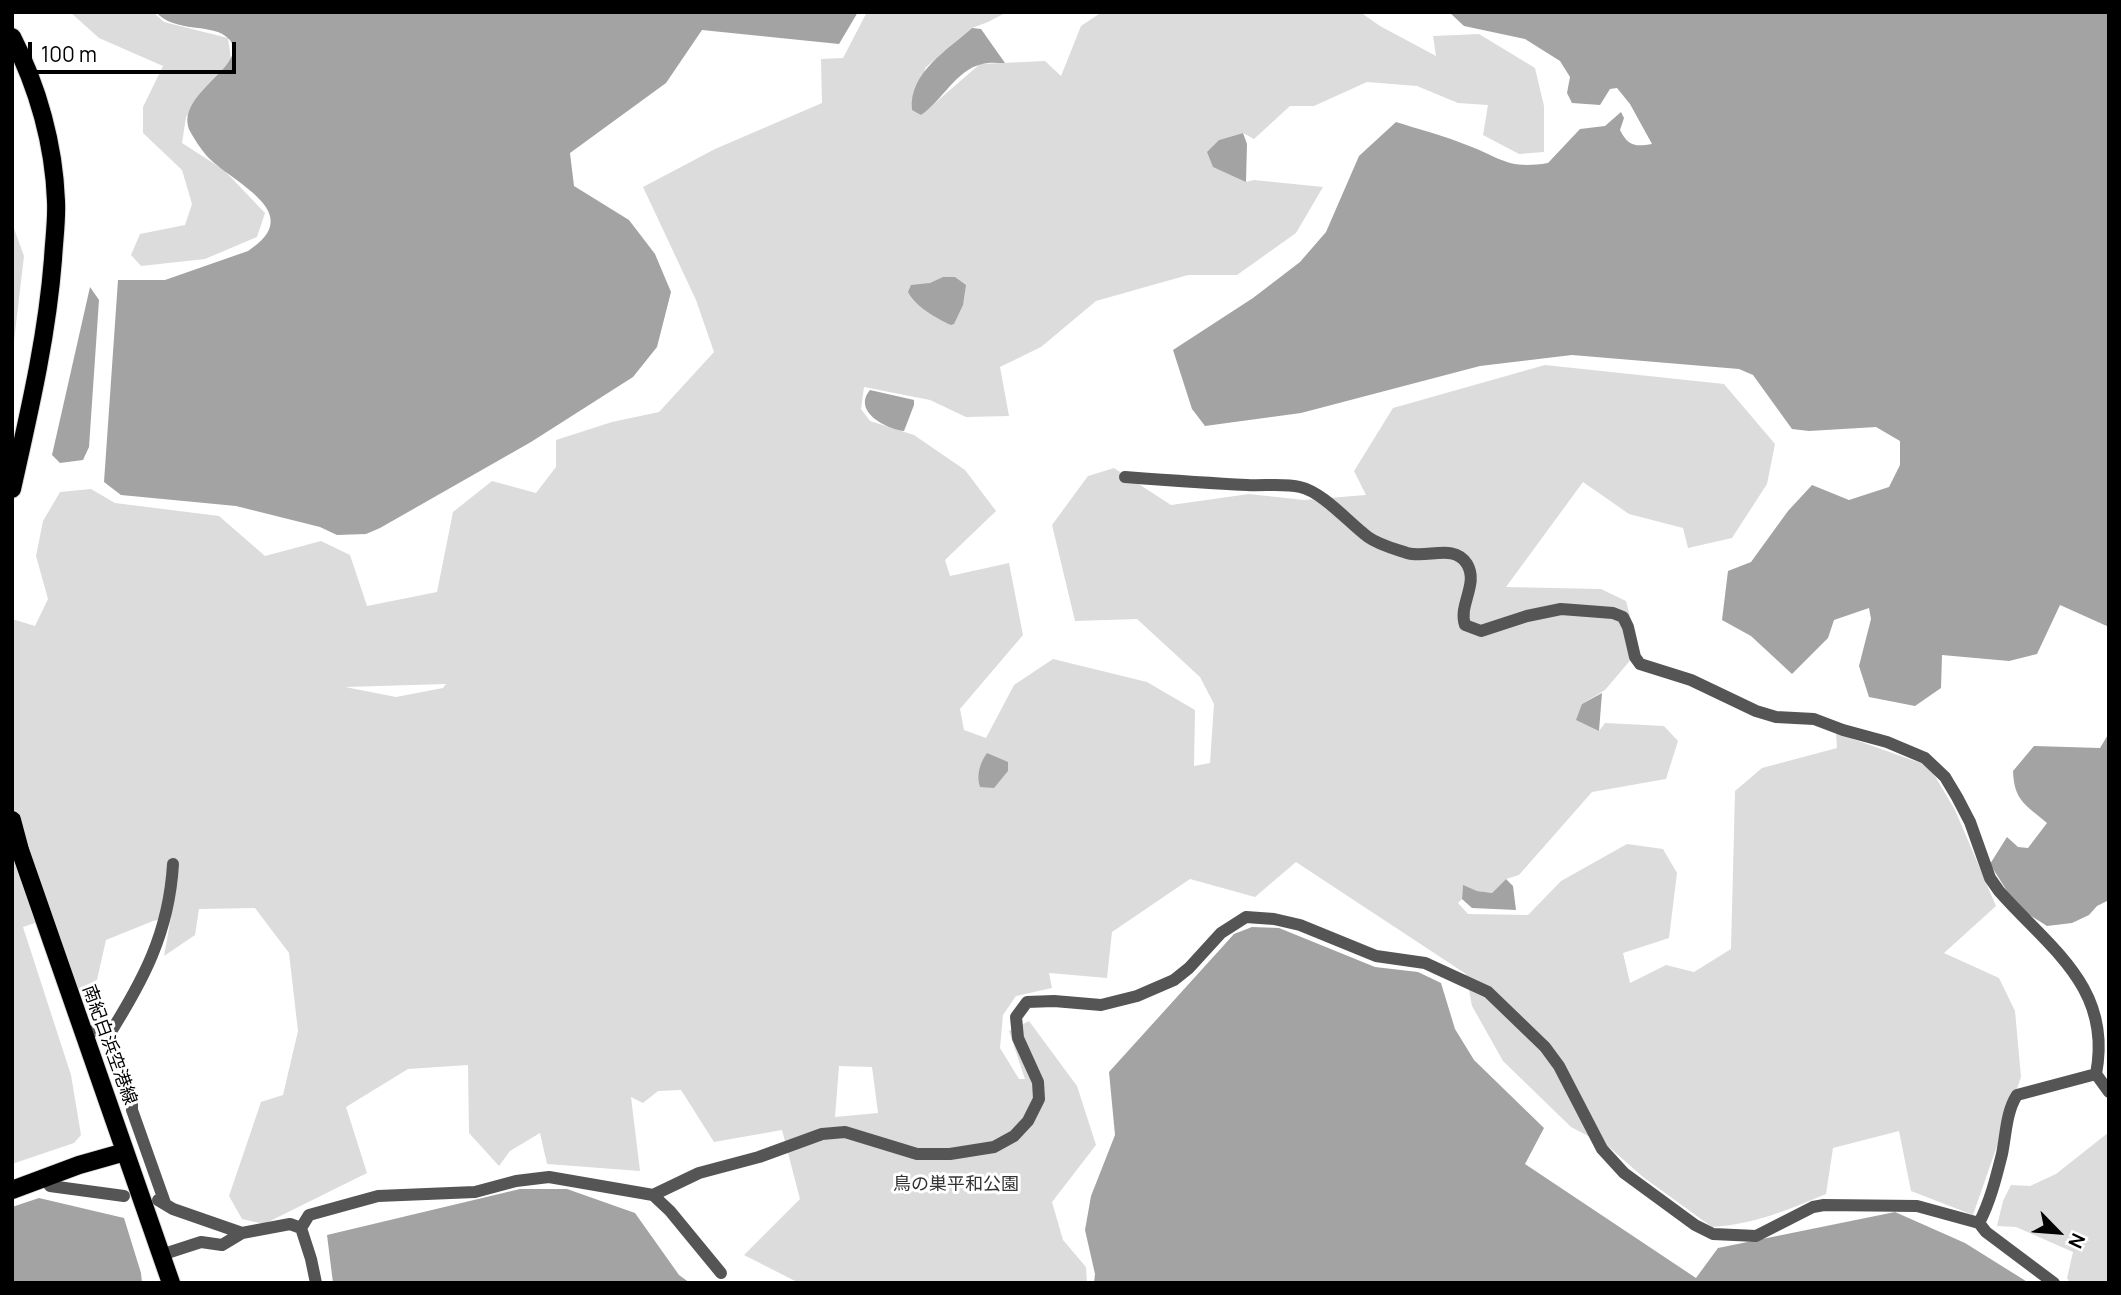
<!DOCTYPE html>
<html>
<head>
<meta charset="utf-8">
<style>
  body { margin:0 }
  #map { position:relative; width:2121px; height:1295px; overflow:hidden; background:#fff; font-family:Manrope,sans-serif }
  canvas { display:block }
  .frame { position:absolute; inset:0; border:14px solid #000; pointer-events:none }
  .north { position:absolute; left:2023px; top:1197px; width:70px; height:70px; -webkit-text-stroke:5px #fff; paint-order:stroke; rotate:115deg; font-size:19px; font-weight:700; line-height:28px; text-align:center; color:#000 }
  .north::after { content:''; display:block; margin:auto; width:24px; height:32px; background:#000; clip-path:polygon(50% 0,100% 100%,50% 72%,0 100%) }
  .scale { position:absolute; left:28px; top:42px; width:208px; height:32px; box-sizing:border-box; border:4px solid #000; border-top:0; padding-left:9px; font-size:21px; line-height:24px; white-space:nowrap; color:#000; -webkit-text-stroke:5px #fff; paint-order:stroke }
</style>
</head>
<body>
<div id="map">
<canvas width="2121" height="1295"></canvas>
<div class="frame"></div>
<div class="north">N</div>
<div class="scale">100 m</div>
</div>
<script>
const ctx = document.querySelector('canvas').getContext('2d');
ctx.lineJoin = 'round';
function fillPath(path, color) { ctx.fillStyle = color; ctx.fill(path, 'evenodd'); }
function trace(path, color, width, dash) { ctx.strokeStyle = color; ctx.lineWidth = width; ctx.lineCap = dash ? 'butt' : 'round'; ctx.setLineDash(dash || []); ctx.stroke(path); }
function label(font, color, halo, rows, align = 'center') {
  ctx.font = font + ' Manrope,"Noto Sans JP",sans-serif'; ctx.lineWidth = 6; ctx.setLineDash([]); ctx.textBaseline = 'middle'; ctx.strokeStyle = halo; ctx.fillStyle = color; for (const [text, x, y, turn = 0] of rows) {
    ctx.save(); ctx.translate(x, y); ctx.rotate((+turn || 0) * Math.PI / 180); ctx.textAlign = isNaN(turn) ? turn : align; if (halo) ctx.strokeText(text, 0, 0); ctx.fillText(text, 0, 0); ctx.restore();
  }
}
fillPath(new Path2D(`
  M 70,12 L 153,12 L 164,22 L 228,38 L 231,59 L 186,117 L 182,143 L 224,170 L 265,213 L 257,237 L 205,259 L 141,266 L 131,255 L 140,234 L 185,225 L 192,204 L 182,170 L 143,133 L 143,107 L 163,66 L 99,38 Z
  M 867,12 L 1007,12 L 988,22 L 972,28 L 925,68 L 921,115 L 980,64 L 1045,61 L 1061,76 L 1081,26 L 1102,12 L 1360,12 L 1380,26 L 1436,56 L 1433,36 L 1479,34 L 1535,68 L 1544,106 L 1544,152 L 1519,154 L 1483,135 L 1488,105 L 1458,103 L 1417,86 L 1367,82 L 1314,106 L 1290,106 L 1254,139 L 1243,133 L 1219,140 L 1246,182 L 1254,180 L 1323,187 L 1296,233 L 1237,275 L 1188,275 L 1096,301 L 1041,347 L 1000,367 L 1009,416 L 966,417 L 930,400 L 864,387 L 861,409 L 870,421 L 914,435 L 965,470 L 996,511 L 945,560 L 950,576 L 1009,563 L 1023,635 L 960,709 L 964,730 L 986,738 L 1014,685 L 1053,659 L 1147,682 L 1195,710 L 1194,766 L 1210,763 L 1214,704 L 1200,677 L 1137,619 L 1075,621 L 1052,525 L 1088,476 L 1114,468 L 1171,505 L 1249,494 L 1304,500 L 1366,495 L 1354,471 L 1393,408 L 1545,365 L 1724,384 L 1775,444 L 1767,484 L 1732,538 L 1688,548 L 1683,528 L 1629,514 L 1583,482 L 1506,587 L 1601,589 L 1626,601 L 1639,650 L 1605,690 L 1582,704 L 1599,731 L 1605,723 L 1664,726 L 1678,741 L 1666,779 L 1592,792 L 1519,875 L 1506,879 L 1492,893 L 1477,891 L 1463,886 L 1462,899 L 1458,903 L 1468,914 L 1528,915 L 1561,881 L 1627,844 L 1663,849 L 1677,873 L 1669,938 L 1623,953 L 1630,983 L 1666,965 L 1694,972 L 1731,949 L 1735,791 L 1762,768 L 1837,748 L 1836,733 L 1929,766 L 1955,810 L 1996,906 L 1944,953 L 1999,978 L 2015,1011 L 2021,1077 L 1973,1215 L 1911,1191 L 1899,1131 L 1833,1148 L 1826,1194 C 1787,1210 1756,1224 1712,1227 L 1643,1177 L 1609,1147 L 1571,1127 L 1503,1061 L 1472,1006 L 1466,974 L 1296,862 L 1255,897 L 1190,879 L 1112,932 L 1107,978 L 1049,973 L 1052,988 L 1016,996 L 1003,1015 L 1000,1048 L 1019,1079 L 1025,1079 L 1009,1031 L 1029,1021 L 1077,1086 L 1096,1145 L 1052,1202 L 1063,1240 L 1086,1267 L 1087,1283 L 799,1283 L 744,1255 L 800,1199 L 782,1130 L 714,1142 L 681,1090 L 658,1091 L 643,1103 L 631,1097 L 640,1171 L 547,1164 L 540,1133 L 510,1151 L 499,1166 L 469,1133 L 468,1065 L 408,1069 L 346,1107 L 367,1173 L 264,1224 L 242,1219 L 229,1196 L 261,1102 L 283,1095 L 298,1031 L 289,953 L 255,908 L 199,909 L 195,935 L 164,956 L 171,917 L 153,921 L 106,940 L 97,980 L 74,991 L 53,917 L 23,927 L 71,1075 L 81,1135 L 74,1143 L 12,1164 L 12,619 L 35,626 L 48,599 L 36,556 L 43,521 L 60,492 L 91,489 L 115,503 L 219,516 L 265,556 L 321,541 L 350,555 L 367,606 L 437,592 L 453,512 L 492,481 L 536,493 L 556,467 L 556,440 L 612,422 L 659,412 L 714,352 L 696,300 L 643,187 L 715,149 L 822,103 L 821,59 L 843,58 ZM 446,684 L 443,688 L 396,697 L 345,687 ZM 839,1066 L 872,1067 L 878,1113 L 835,1117 Z
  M 12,223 L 24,256 L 12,358 Z
  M 2109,1132 L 2109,1283 L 2070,1283 L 2067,1278 L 2073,1252 L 2016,1227 L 1997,1226 L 2003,1201 L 2011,1185 L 2030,1186 L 2056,1174 Z`), '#dcdcdc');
fillPath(new Path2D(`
  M 156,12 L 858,12 L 839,44 L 702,30 L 666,83 L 570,153 L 574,186 L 629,220 L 655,254 L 671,292 L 657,347 L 633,377 L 531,442 L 380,528 L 366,534 L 337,535 L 320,527 L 236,506 L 121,495 L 104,482 L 118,280 L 165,280 L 248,251 C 309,212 231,183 206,155 C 201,149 195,140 191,133 C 170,95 253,65 229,39 C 213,22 175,34 156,12 Z
  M 1449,12 L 2109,12 L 2109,627 L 2060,605 L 2037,654 L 2009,661 L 1942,655 L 1941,688 L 1915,706 L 1869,697 L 1859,666 L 1871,619 L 1869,608 L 1834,620 L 1828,638 L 1792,674 L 1751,636 L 1722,620 L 1728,571 L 1751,562 L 1788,511 L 1812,485 L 1849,500 L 1889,487 L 1900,465 L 1900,441 L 1876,427 L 1809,431 L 1792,429 L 1753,375 L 1739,369 L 1572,355 L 1480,366 L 1301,413 L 1205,426 L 1192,409 L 1173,350 L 1253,298 L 1300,262 L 1326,232 L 1359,156 L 1396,122 C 1418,129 1442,135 1464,144 C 1501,157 1506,170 1548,163 L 1580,129 L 1605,126 L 1621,112 L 1624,118 L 1620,130 C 1628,146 1635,147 1652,144 L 1630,104 L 1617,88 L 1610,89 L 1600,105 L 1572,103 L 1567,93 L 1570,77 L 1560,61 L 1525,39 L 1464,26 Z
  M 972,28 L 981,29 L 1005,63 C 998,63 989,62 982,64 C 956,70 942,101 921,115 L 912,110 C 908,73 949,49 972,28 Z
  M 1243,133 L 1247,144 L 1246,182 L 1213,167 L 1207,152 L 1219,140 Z
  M 943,277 L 955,277 L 966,285 L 963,305 L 954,324 L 951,325 C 936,318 916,307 908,292 L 911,285 L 930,283 Z
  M 90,287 L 99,300 L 89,447 L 83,460 L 60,463 L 52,455 Z
  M 870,390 L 914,400 L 914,405 L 904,431 C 886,429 852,411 870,390 Z
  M 1602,693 L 1599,731 L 1576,720 L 1582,704 Z
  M 2109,733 L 2109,900 L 2097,906 L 2089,915 L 2072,923 L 2047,926 L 2017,907 L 1990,864 L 2007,837 L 2018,847 L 2028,848 L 2047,823 C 2026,805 2014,801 2013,771 L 2034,746 L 2100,748 Z
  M 987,753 L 1008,762 L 1008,771 L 994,788 L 980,787 C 976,775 980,763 987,753 Z
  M 1506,879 L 1513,886 L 1516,910 L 1472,908 L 1462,899 L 1463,885 L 1477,891 L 1492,893 Z
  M 1252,927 L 1279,928 L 1375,967 L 1418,972 L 1441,983 L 1455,1029 L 1474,1060 L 1544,1128 L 1525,1164 L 1696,1278 L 1718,1248 L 1895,1212 L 1965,1243 L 2029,1283 L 1094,1283 L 1095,1274 L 1085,1230 L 1091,1196 L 1115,1135 L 1109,1072 L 1234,934 Z
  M 520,1189 L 567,1189 L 635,1213 L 679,1275 L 690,1283 L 333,1283 L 327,1235 Z
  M 39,1198 L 124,1218 L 141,1273 L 142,1283 L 12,1283 L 12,1207 Z`), '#a3a3a3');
const primary = new Path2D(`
  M 12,37 C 38,87 54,145 56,201 C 57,220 54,240 53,259 C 47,337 29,413 12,489
  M 12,820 L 20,850 L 171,1283
  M 12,1190 L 79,1165 L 125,1152`);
trace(primary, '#dbdbdb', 20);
trace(new Path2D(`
  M 1125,477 C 1165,480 1206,483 1247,485 C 1264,486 1284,483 1300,487 C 1323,492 1349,523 1368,537 C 1379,545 1395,549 1407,553 C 1427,559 1454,543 1467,564 C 1479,584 1458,605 1465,625 L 1481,631 L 1527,616 L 1561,609 L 1613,613 L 1623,617 L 1628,627 L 1635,657 L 1640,664 L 1691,680 L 1756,711 L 1776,717 L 1814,719 L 1843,730 L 1887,742 L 1925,758 L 1945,777 L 1957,797 L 1970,822 L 1990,878 L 1999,891 C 2049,948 2113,987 2096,1074 L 2109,1092
  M 83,1035 L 99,1029 L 107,1038 L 132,1101 L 132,1110 L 165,1203
  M 107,1038 C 143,981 169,933 173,864
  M 46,1179 L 50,1186 L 124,1196
  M 653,1195 L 670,1211 L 721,1273
  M 158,1200 L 173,1209 L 242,1233
  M 1979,1223 L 1986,1232 L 2054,1283
  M 301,1228 L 309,1215 L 378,1196 L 475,1192 L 516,1181 L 549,1177 L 653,1195 L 699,1173 L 759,1157 L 822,1134 L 845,1132 L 917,1154 L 950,1154 L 994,1147 L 1014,1136 L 1028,1121 L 1039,1099 L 1038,1082 L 1018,1038 L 1016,1017 L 1027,1002 L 1054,1001 L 1101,1005 L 1137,996 L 1174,980 L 1189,968 L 1221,933 L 1246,917 L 1274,919 L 1300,925 L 1376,956 L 1425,963 L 1488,992 L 1545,1047 L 1559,1066 L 1602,1149 L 1624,1173 L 1695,1225 L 1713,1234 L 1756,1236 L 1813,1207 L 1824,1205 L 1917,1206 L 1979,1223 C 1990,1202 1996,1178 2002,1154 C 2006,1135 2006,1112 2017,1095 L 2096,1074
  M 161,1255 L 201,1242 L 222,1245 L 242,1233 L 290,1224 L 301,1228 L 311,1259 L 316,1283`), '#555', 12);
trace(primary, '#000', 18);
label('18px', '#000', '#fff', [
  ["南紀白浜空港線",109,1045,70]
]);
label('18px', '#333', '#fff', [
  ["鳥の巣平和公園",956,1185]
]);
</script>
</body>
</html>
